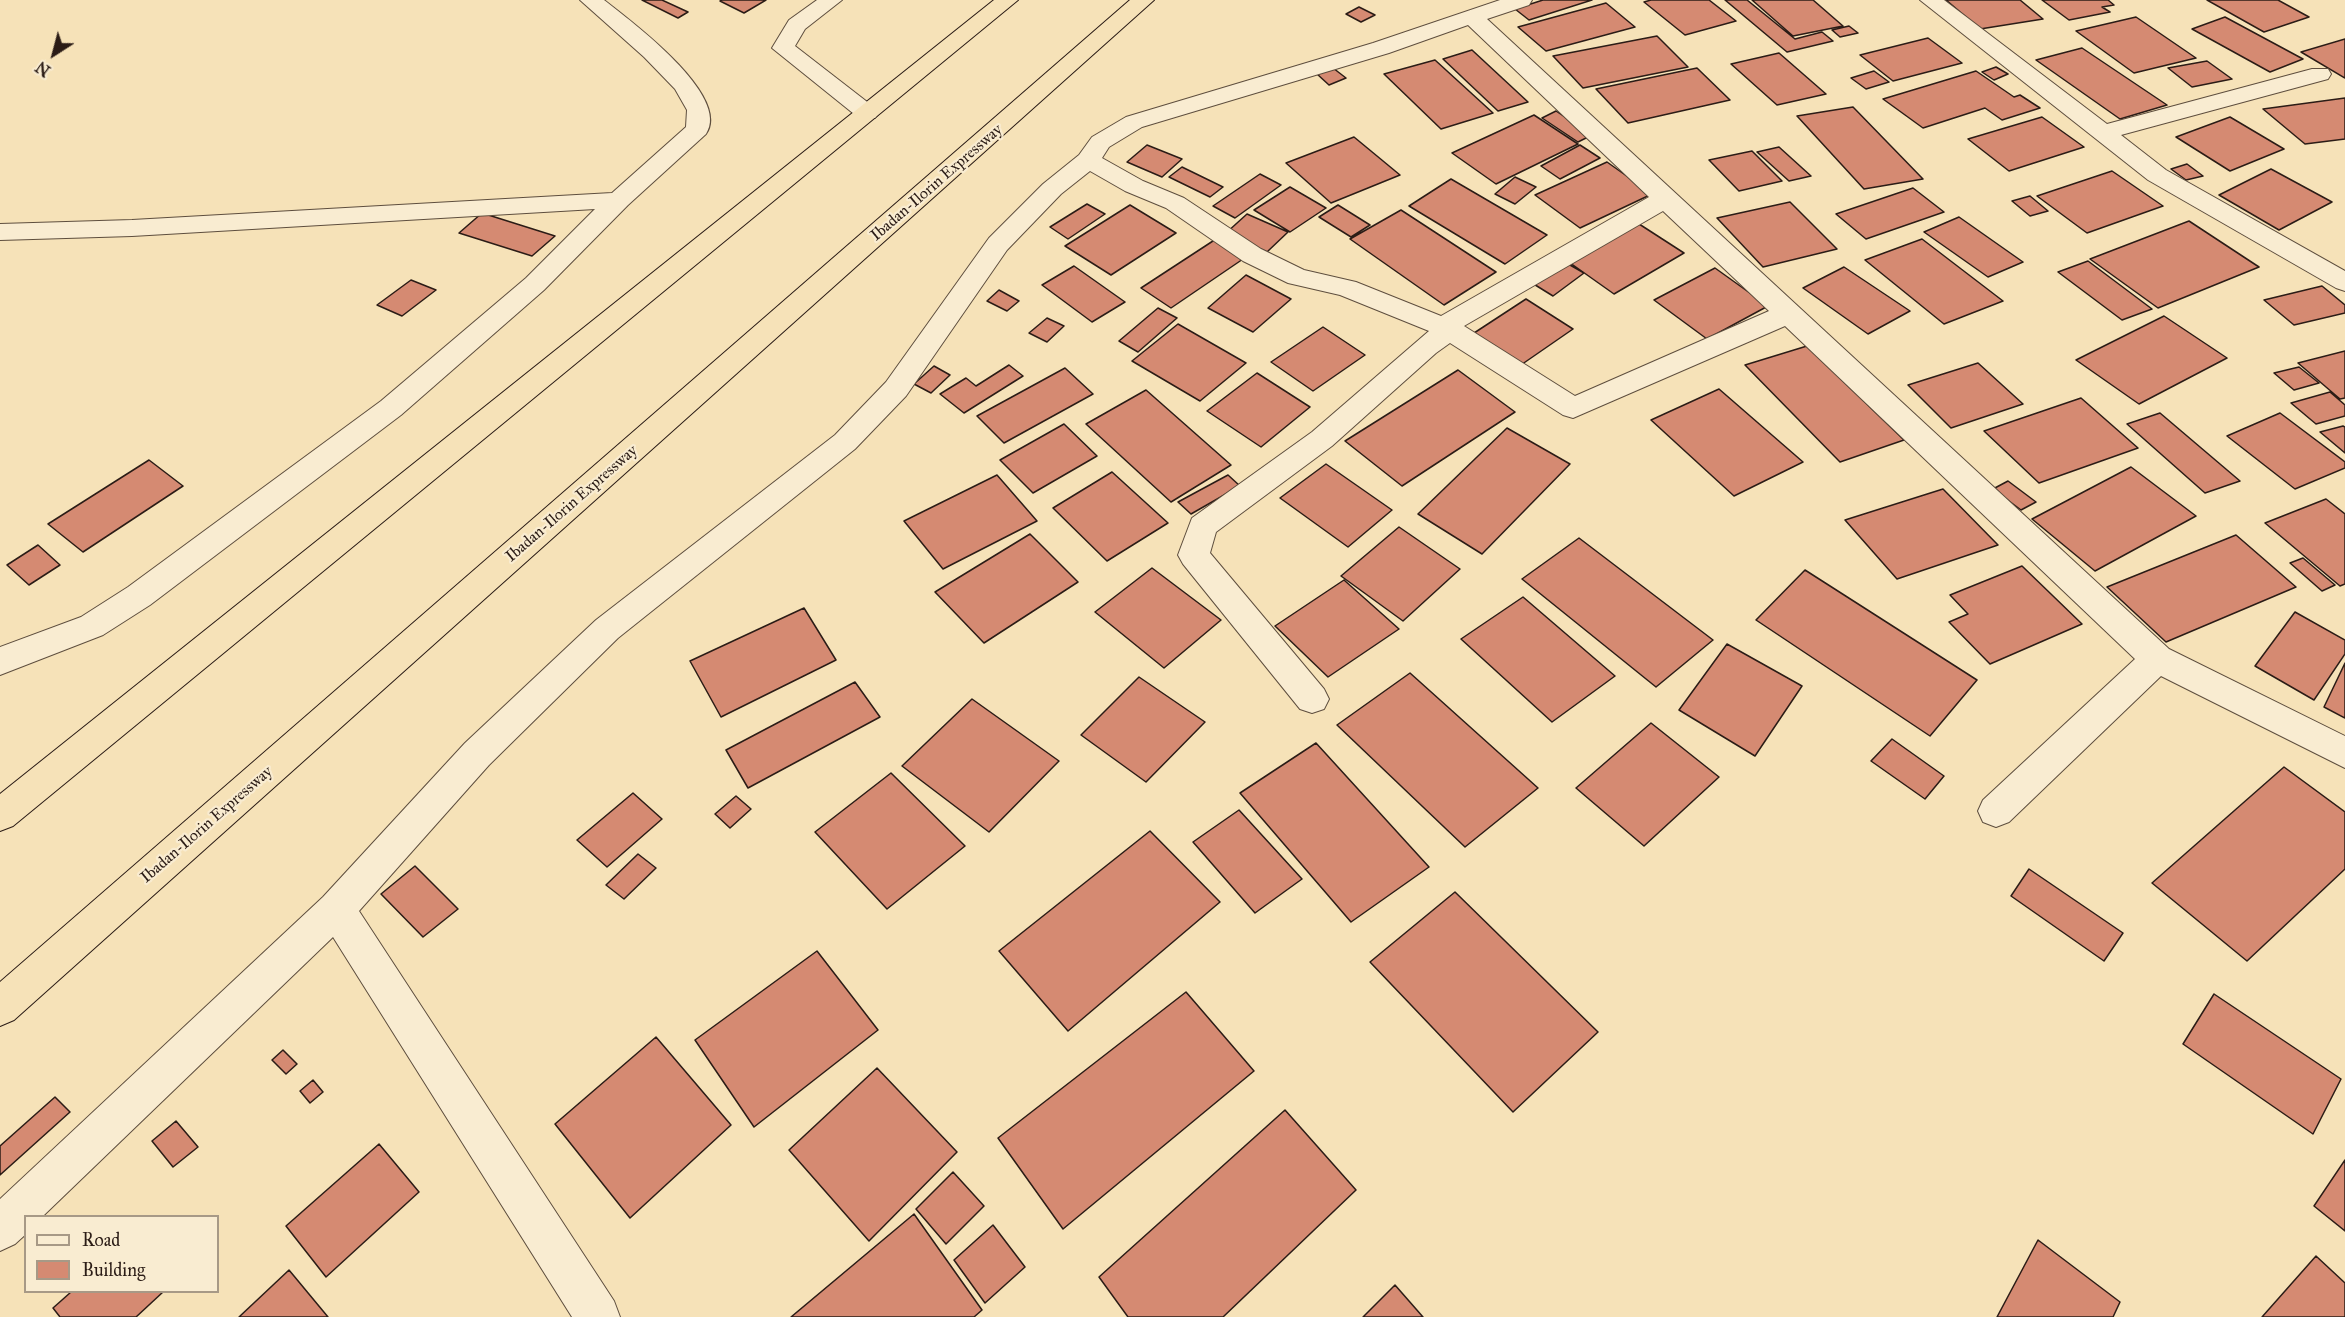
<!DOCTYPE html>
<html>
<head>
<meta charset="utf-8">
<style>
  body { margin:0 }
  #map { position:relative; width:2345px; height:1317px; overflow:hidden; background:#f6e2b8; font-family:"IM FELL Great Primer",serif }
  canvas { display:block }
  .legend { position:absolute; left:24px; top:1215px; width:195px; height:78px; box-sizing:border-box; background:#f9ecd1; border:2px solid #a79986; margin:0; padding:8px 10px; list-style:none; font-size:18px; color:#2b1c16 }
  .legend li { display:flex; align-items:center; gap:12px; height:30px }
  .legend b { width:30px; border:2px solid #a79986 }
  .north { position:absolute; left:24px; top:24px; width:60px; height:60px; -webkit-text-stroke:4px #f9ecd1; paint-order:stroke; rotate:216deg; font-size:16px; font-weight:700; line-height:24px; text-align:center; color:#2b1c16 }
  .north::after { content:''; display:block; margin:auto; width:21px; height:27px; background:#2b1c16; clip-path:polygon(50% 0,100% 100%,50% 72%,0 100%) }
</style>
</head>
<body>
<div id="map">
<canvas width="2345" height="1317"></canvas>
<ul class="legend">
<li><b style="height:8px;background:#f9ecd1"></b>Road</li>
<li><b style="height:16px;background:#d58a72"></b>Building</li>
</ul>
<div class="north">N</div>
</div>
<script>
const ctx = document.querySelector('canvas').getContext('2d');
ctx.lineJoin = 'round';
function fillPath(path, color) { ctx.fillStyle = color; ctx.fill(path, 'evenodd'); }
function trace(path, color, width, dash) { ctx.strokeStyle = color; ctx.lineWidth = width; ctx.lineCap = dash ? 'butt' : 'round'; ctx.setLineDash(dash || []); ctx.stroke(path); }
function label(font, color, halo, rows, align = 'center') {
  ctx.font = font + ' "IM FELL Great Primer",serif'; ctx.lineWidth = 4.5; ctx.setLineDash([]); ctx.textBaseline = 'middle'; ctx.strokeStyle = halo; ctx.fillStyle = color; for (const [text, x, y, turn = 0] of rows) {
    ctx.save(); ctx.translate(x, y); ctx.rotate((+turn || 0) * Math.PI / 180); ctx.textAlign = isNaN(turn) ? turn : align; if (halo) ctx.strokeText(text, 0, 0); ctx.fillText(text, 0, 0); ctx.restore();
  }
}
const building = new Path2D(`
  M 642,0 L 662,0 L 688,12 L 678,18 Z
  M 722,0 L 766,0 L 744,13 L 720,1 Z
  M 1543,0 L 1592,0 L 1529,20 L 1515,9 Z
  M 1651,0 L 1709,0 L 1736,21 L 1685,35 L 1644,2 Z
  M 1725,0 L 1747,0 L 1795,39 L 1822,32 L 1833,41 L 1787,52 Z
  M 1752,0 L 1813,0 L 1843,26 L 1793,36 Z
  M 1946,0 L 2020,0 L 2043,19 L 1980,29 Z
  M 2042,0 L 2108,0 L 2114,5 L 2102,7 L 2110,12 L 2069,20 Z
  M 2207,0 L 2278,0 L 2309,17 L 2264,32 Z
  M 1606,3 L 1635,27 L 1546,51 L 1518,27 Z
  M 1359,7 L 1375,15 L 1361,22 L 1346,14 Z
  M 2136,17 L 2196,58 L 2134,73 L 2076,31 Z
  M 2225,17 L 2303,59 L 2270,72 L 2192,29 Z
  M 1849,26 L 1858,33 L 1840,37 L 1832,30 Z
  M 1657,36 L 1688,67 L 1583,88 L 1553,56 Z
  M 1928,38 L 1962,63 L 1893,81 L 1860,55 Z
  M 2345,39 L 2345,78 L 2301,52 Z
  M 2082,48 L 2167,105 L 2120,119 L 2036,60 Z
  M 1472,50 L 1528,102 L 1498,111 L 1443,59 Z
  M 1779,53 L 1826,94 L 1777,105 L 1731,64 Z
  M 1435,60 L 1493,113 L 1441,129 L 1384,74 Z
  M 2207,61 L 2232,79 L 2192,87 L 2168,68 Z
  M 1996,67 L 2008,74 L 1994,80 L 1982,72 Z
  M 1333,68 L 1346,78 L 1329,85 L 1317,74 Z
  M 1697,68 L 1730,100 L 1628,123 L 1596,89 Z
  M 1874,71 L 1889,82 L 1866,89 L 1851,78 Z
  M 1976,71 L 2014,97 L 2020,95 L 2040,108 L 2002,120 L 1985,108 L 1923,128 L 1883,99 Z
  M 2345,98 L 2345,139 L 2305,144 L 2263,109 Z
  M 1853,107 L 1923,179 L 1864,189 L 1797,116 Z
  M 1556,111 L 1592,135 L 1578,142 L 1542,118 Z
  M 1534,115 L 1578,144 L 1496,184 L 1452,153 Z
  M 2042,117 L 2084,147 L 2009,171 L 1968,139 Z
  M 2230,117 L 2284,149 L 2230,171 L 2176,137 Z
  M 1354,137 L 1400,175 L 1331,203 L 1286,163 Z
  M 1147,145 L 1182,159 L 1162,177 L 1127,162 Z
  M 1580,145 L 1600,158 L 1560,179 L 1541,166 Z
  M 1779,147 L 1811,176 L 1789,181 L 1757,152 Z
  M 1752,151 L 1782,181 L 1739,191 L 1709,160 Z
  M 1607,162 L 1652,194 L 1580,228 L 1535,195 Z
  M 2187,164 L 2203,176 L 2186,180 L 2171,169 Z
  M 1182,167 L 1223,187 L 1210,197 L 1169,177 Z
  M 2271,169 L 2332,202 L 2279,230 L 2219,195 Z
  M 2112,171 L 2163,206 L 2087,233 L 2037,196 Z
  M 1260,174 L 1281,185 L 1235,218 L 1213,206 Z
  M 1515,177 L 1536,187 L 1515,204 L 1495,194 Z
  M 1451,179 L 1547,235 L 1505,264 L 1409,206 Z
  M 1290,187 L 1326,208 L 1290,232 L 1254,210 Z
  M 1913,188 L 1944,212 L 1866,239 L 1836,214 Z
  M 2030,196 L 2048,211 L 2030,216 L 2012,201 Z
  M 1790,202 L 1837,249 L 1763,267 L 1717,218 Z
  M 1087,204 L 1105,214 L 1068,239 L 1050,227 Z
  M 1130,205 L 1176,233 L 1111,275 L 1065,246 Z
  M 1338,205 L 1370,225 L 1351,237 L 1319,217 Z
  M 1401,210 L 1496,272 L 1444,305 L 1350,239 Z
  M 482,213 L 555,236 L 532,256 L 459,233 Z
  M 1247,214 L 1288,232 L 1267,252 L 1226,233 Z
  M 1959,217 L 2023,262 L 1988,277 L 1924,232 Z
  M 2189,221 L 2259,267 L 2158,308 L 2090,259 Z
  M 1636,222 L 1684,253 L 1614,294 L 1566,260 Z
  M 1216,239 L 1246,257 L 1171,308 L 1141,288 Z
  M 1922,239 L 2003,301 L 1944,324 L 1865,260 Z
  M 1563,261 L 1584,273 L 1553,296 L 1532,283 Z
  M 2088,261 L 2152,309 L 2122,320 L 2058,272 Z
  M 1074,266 L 1125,302 L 1092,322 L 1042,285 Z
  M 1844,267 L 1910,311 L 1868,334 L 1803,288 Z
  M 1715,268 L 1768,306 L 1707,339 L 1654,300 Z
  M 1246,275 L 1291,299 L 1253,332 L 1208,308 Z
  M 411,280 L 436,290 L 402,316 L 377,305 Z
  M 2322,286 L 2345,305 L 2345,313 L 2294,325 L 2264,300 Z
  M 999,290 L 1019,301 L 1007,311 L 987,301 Z
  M 1526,299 L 1573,329 L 1518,367 L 1471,335 Z
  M 1158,308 L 1177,318 L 1138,352 L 1119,341 Z
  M 2164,316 L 2227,358 L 2139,404 L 2076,360 Z
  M 1047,318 L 1064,326 L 1047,342 L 1029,333 Z
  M 1178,324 L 1246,363 L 1200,401 L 1132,361 Z
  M 1323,327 L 1365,355 L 1313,391 L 1271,362 Z
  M 1807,346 L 1904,440 L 1840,462 L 1745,365 Z
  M 2345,351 L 2345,398 L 2340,399 L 2298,363 Z
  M 1978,363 L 2023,404 L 1951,428 L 1908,385 Z
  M 1009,365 L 1023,376 L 964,413 L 940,394 L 966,378 L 976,386 Z
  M 934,366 L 950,375 L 931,393 L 914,384 Z
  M 2299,367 L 2319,383 L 2294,390 L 2274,373 Z
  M 1065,368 L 1093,394 L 1004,443 L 977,416 Z
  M 1458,370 L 1515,412 L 1402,486 L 1345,441 Z
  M 1257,373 L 1310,407 L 1261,447 L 1207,411 Z
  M 1719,389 L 1803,462 L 1734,496 L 1651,420 Z
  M 1146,390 L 1231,465 L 1171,502 L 1086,424 Z
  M 2330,392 L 2345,405 L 2345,416 L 2316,424 L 2291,403 Z
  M 2081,398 L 2138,448 L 2039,483 L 1984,431 Z
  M 2160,413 L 2240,481 L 2205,493 L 2127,424 Z
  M 2280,413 L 2345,462 L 2345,468 L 2295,489 L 2227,436 Z
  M 1064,424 L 1097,456 L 1033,493 L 1000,460 Z
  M 2343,426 L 2345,427 L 2345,453 L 2320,432 Z
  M 1507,428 L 1570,464 L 1482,554 L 1418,514 Z
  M 149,460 L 183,486 L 83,552 L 48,524 Z
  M 1326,464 L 1392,510 L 1348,547 L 1280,498 Z
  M 2131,467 L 2196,516 L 2095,571 L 2032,519 Z
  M 1112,472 L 1168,523 L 1107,561 L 1053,508 Z
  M 997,475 L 1037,521 L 943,569 L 904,521 Z
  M 1228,475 L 1240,486 L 1191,514 L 1178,502 Z
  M 2008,481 L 2036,502 L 2021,510 L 1993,489 Z
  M 1943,489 L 1998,545 L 1897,579 L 1845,520 Z
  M 2326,499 L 2345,514 L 2345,584 L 2340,586 L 2265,523 Z
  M 1399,527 L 1460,569 L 1403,621 L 1341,576 Z
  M 1030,534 L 1078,582 L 984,643 L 935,592 Z
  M 2236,535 L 2296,587 L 2166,642 L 2107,587 Z
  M 1579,538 L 1713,640 L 1656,687 L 1522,579 Z
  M 38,545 L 60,565 L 29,585 L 7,565 Z
  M 2303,558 L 2335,585 L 2322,591 L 2290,563 Z
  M 2022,566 L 2082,624 L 1990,664 L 1949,622 L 1968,614 L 1950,595 Z
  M 1152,568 L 1221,620 L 1164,668 L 1095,612 Z
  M 1805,570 L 1977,680 L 1930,736 L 1756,620 Z
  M 1344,580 L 1399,629 L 1328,677 L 1275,626 Z
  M 1523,597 L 1615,676 L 1552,722 L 1461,639 Z
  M 804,608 L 836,660 L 721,717 L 690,661 Z
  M 2295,612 L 2345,640 L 2345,654 L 2314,700 L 2255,666 Z
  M 1727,644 L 1802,686 L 1755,756 L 1679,710 Z
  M 2345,663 L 2345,718 L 2324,707 Z
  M 1410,673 L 1538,788 L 1465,847 L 1337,725 Z
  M 1139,677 L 1205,722 L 1146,782 L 1081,735 Z
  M 855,682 L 880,717 L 748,788 L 726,750 Z
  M 972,699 L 1059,761 L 989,832 L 902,766 Z
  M 1651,723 L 1719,777 L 1644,846 L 1576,788 Z
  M 1892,739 L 1944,776 L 1925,799 L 1871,761 Z
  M 1316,743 L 1429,867 L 1351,922 L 1240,793 Z
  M 2284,767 L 2345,812 L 2345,869 L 2247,961 L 2152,883 Z
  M 891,773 L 965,846 L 887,909 L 815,832 Z
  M 633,793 L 662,819 L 607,867 L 577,840 Z
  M 736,796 L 751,809 L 730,828 L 715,814 Z
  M 1239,810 L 1302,879 L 1255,913 L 1193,842 Z
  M 1150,831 L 1220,902 L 1068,1031 L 999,951 Z
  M 638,854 L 656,868 L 624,899 L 606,885 Z
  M 415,866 L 458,909 L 423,937 L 381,894 Z
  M 2029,869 L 2123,933 L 2104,961 L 2011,896 Z
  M 1455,892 L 1598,1032 L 1513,1112 L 1370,962 Z
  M 817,951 L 878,1030 L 754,1127 L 695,1040 Z
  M 1186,992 L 1254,1071 L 1063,1229 L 998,1138 Z
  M 2214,994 L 2341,1079 L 2313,1134 L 2183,1044 Z
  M 656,1037 L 731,1125 L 630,1218 L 555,1124 Z
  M 283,1050 L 297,1064 L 286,1074 L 272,1060 Z
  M 877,1068 L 957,1152 L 869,1241 L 789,1150 Z
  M 313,1080 L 323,1092 L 310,1103 L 300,1091 Z
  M 55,1097 L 70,1112 L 0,1175 L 0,1146 Z
  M 1285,1110 L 1356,1190 L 1223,1317 L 1128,1317 L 1099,1277 Z
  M 176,1121 L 198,1147 L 173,1167 L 152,1141 Z
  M 379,1144 L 419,1192 L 326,1277 L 286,1226 Z
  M 2345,1160 L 2345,1231 L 2314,1206 Z
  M 953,1172 L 984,1206 L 946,1244 L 916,1209 Z
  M 914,1214 L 982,1310 L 974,1317 L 791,1317 Z
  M 993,1225 L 1025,1267 L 985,1303 L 954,1260 Z
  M 2038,1240 L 2120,1302 L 2113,1317 L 1997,1317 Z
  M 2316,1256 L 2345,1283 L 2345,1317 L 2262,1317 Z
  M 289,1270 L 328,1317 L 239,1317 Z
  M 1395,1285 L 1423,1317 L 1363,1317 Z
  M 71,1292 L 163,1292 L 136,1317 L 60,1317 L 53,1308 Z`);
fillPath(building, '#d58a72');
trace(building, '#2b1c16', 1.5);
const minor = new Path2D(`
  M 580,0 L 604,0 C 631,21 732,96 706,134 L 628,205 L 544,290 L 401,415 L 150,605 L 103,635 L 0,675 L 0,647 L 81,617 L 128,587 L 381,401 L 526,278 L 595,209 L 132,236 L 0,240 L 0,224 L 132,220 L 612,193 L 686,127 L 687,110 L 675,89 L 644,57 Z
  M 817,0 L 842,0 L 805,29 L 795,46 L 875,108 L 879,113 L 875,118 L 859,118 L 772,48 L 789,20 Z
  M 1500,0 L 1532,0 L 1529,5 L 1487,19 L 2169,649 L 2345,736 L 2345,768 L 2161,676 L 2009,822 L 1996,827 L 1983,822 L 1978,811 L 1983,800 L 2135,659 L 1785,326 L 1573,418 L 1563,415 L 1450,343 L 1436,353 L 1332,446 L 1216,532 L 1210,553 L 1324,689 L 1329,699 L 1324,709 L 1312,713 L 1300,709 L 1183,564 L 1178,555 L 1192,518 L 1312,432 L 1429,331 L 1340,295 L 1288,283 L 1243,261 L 1166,208 L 1125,191 L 1090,171 L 1061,194 L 1007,250 L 906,396 L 855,449 L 618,638 L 489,765 L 359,911 L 614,1301 L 620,1317 L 572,1317 L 333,937 L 43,1216 L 26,1216 L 26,1234 L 15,1244 L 0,1251 L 0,1199 L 323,897 L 465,743 L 596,620 L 835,435 L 886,382 L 989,238 L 1043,184 L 1079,155 L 1092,137 L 1126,117 L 1373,43 ZM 1468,25 L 1649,197 L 1441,316 L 1356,282 L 1304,270 L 1261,249 L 1184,198 L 1143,181 L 1102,158 L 1109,147 L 1142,127 L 1389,53 ZM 1663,211 L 1769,311 L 1575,396 L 1464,326 Z
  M 1920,0 L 1944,0 L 2107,124 L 2312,69 L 2328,69 L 2331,74 L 2328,79 L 2121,135 L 2166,170 L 2345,271 L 2345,291 L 2336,288 L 2148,180 Z`);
const highway = new Path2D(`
  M 994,0 L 1018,0 L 13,826 L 0,831 L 0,794 Z
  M 1130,0 L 1154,0 L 14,1020 L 0,1026 L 0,982 Z`);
trace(minor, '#5e4e3e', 2);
trace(highway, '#2b1c16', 2);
fillPath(minor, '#f9ecd1');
fillPath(highway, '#f6e2b8');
label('16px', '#2b1c16', '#f9ecd1', [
  ["Ibadan-Ilorin Expressway",937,183,-41],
  ["Ibadan-Ilorin Expressway",572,504,-41],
  ["Ibadan-Ilorin Expressway",207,825,-41]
]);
</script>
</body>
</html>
